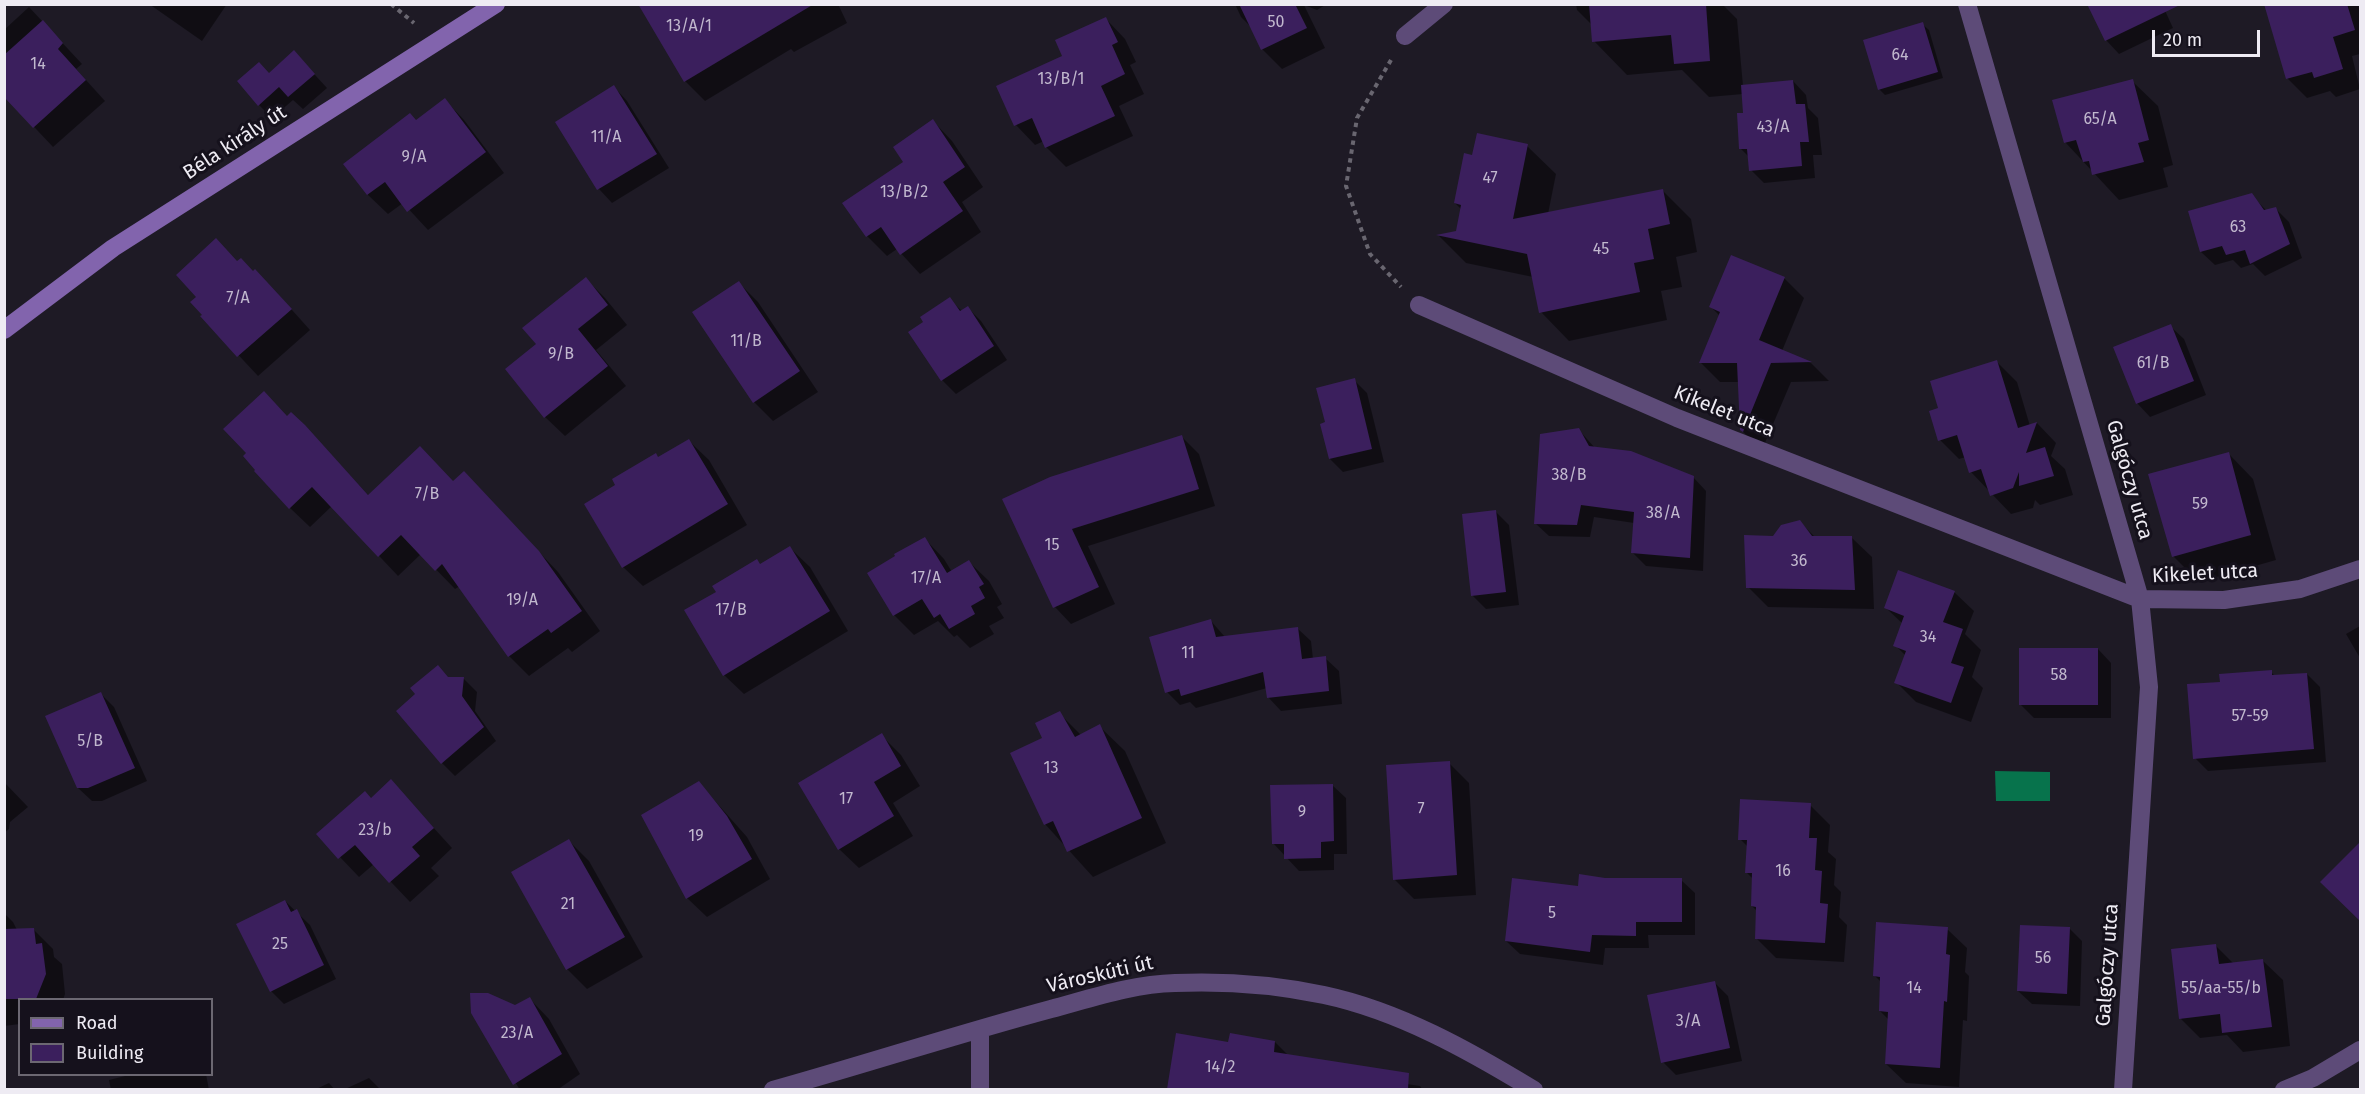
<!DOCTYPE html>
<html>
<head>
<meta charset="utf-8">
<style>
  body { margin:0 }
  #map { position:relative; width:2365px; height:1094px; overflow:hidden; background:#1e1a25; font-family:"Fira Sans",sans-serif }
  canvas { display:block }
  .frame { position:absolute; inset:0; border:6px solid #eeebf3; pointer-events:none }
  .legend { position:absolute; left:18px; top:998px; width:195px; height:78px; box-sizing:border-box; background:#15111c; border:2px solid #6c6872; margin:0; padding:8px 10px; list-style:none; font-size:18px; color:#eeebf3 }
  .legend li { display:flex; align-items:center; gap:12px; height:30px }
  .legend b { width:30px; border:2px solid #6c6872 }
  .scale { position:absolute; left:2152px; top:30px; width:108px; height:27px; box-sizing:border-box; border:3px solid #eeebf3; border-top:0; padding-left:8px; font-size:18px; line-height:21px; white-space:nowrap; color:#eeebf3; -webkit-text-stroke:4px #15111c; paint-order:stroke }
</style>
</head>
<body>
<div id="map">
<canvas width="2365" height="1094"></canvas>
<div class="frame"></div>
<ul class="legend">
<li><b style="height:8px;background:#8264ad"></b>Road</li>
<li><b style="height:16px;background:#3b1f5d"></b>Building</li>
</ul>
<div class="scale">20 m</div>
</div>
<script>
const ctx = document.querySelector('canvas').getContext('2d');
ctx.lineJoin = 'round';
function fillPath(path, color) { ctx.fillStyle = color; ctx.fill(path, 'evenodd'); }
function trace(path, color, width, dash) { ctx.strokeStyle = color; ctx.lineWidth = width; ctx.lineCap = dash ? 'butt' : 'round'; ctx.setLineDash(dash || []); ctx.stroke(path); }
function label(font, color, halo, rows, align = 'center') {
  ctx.font = font + ' "Fira Sans",sans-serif'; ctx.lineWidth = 6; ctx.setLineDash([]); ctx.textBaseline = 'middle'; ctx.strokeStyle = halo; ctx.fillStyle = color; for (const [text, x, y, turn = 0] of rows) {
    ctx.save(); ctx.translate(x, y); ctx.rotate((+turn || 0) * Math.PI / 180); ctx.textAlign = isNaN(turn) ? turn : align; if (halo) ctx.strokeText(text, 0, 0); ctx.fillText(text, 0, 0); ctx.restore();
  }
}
fillPath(new Path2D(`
  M 1995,771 L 2050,772 L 2050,801 L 1996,801 Z`), '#07734c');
fillPath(new Path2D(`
  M 149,4 L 227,4 L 202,41 Z
  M 639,4 L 838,4 L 847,23 L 794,52 L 791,49 L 705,101 L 685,81 Z
  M 1235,4 L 1327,4 L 1317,10 L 1304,5 L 1325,48 L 1282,69 L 1262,49 L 1252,28 L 1241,17 Z
  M 1576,4 L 1722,4 L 1737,19 L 1743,86 L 1793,81 L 1806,95 L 1808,108 L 1818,118 L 1822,155 L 1813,155 L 1815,178 L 1764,183 L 1751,170 L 1749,157 L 1741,149 L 1745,114 L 1743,94 L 1709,97 L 1682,70 L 1627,75 L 1594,41 L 1593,26 L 1577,10 Z
  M 2162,4 L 2173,28 L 2119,54 L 2106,40 Z
  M 2265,4 L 2360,4 L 2360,54 L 2352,56 L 2360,89 L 2336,97 L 2330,91 L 2307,98 L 2288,79 Z
  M 29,7 L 82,64 L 76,69 L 105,101 L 53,147 L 4,95 L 4,30 Z
  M 1106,19 L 1125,39 L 1136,62 L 1130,65 L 1144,94 L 1119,106 L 1133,136 L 1066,167 L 1046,147 L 1044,141 L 1035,145 L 1016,125 L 1064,57 Z
  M 1922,24 L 1929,30 L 1943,78 L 1885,95 L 1879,89 Z
  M 294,52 L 327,88 L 303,109 L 293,100 L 272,118 L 259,105 Z
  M 2132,81 L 2158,106 L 2173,165 L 2163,168 L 2168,187 L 2119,200 L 2065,142 Z
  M 614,87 L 627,101 L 669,168 L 612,203 L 599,189 L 557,122 Z
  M 445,100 L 464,120 L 504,173 L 428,230 L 403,203 L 388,214 L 368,195 L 345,164 L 416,121 Z
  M 933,121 L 952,141 L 983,187 L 962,202 L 981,232 L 920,274 L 897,249 L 887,256 L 867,236 L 905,162 Z
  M 1527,146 L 1556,174 L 1548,214 L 1662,190 L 1691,219 L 1697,252 L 1676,257 L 1682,287 L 1661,291 L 1667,320 L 1569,341 L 1541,312 L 1533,277 L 1466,263 L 1439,236 L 1457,232 L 1462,210 L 1455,203 L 1473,157 Z
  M 2251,195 L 2267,211 L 2276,209 L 2289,222 L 2302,258 L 2265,276 L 2253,264 L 2241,268 L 2233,260 L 2215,265 L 2201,252 Z
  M 238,263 L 275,291 L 310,330 L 258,376 L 202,316 Z
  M 1784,278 L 1804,298 L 1782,351 L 1811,363 L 1829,381 L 1791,382 L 1762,450 L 1741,430 L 1739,382 L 1720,382 L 1700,362 L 1720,316 L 1711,307 Z
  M 586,279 L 605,298 L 627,325 L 596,350 L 626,386 L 565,436 L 545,417 L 538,344 Z
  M 739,283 L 758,302 L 818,392 L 773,421 L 754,402 Z
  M 949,299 L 962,311 L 968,308 L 981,321 L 1007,360 L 956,394 L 943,381 L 910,333 L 925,323 Z
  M 2170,326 L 2184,339 L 2206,395 L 2150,417 L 2137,403 Z
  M 1997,362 L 2017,382 L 2030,426 L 2037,423 L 2056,443 L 2051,456 L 2065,469 L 2073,495 L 2040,505 L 2035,500 L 2033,508 L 2011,514 L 1971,472 L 1966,457 L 1959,459 L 1940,440 L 1940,409 Z
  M 1354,380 L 1367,393 L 1384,462 L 1343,472 L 1330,459 L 1327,423 Z
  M 288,417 L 324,447 L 369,496 L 454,483 L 483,493 L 558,572 L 600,631 L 572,652 L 568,648 L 529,676 L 509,656 L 460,586 L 455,589 L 421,554 L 398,576 L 332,506 L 310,527 L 290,508 Z
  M 1579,430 L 1595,448 L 1693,477 L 1706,491 L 1703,571 L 1646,566 L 1633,553 L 1634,523 L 1594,517 L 1590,537 L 1549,536 L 1535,523 Z
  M 1182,437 L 1199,454 L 1215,506 L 1088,546 L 1115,604 L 1071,624 L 1055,607 L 1004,500 Z
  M 689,441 L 709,460 L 747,525 L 643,586 L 623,567 L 659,458 Z
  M 2228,453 L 2253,479 L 2276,560 L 2199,582 L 2174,557 L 2150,475 Z
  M 1496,512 L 1509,525 L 1519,605 L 1486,609 L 1472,595 Z
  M 1800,522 L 1815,537 L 1852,538 L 1872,557 L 1874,609 L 1768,607 L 1748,587 L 1774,537 Z
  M 925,539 L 944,559 L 952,572 L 969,562 L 989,581 L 1002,604 L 997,607 L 1004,618 L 989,626 L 994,634 L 970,648 L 957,635 L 954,637 L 938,621 L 914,635 L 894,615 L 869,573 Z
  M 790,548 L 810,567 L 848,631 L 744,694 L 724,675 L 761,565 Z
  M 1954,592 L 1974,611 L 1965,634 L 1981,650 L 1972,677 L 1983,688 L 1971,722 L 1916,702 L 1896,682 L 1906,656 L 1895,645 L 1903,624 L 1886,608 Z
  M 1211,621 L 1225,637 L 1297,628 L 1311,641 L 1313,659 L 1325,658 L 1339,671 L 1342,704 L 1281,711 L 1268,697 L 1267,688 L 1196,708 L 1190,702 L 1180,705 L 1167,692 Z
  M 2360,626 L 2360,658 L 2346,634 Z
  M 2098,649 L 2111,663 L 2111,718 L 2034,718 L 2020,704 Z
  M 2271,672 L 2276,677 L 2307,674 L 2320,687 L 2326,762 L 2208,771 L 2195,758 L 2221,683 Z
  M 449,678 L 463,678 L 477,692 L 475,711 L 496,741 L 455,776 L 442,763 Z
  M 101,694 L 114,707 L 147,781 L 102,801 L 92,801 L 78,788 Z
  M 1059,713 L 1081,735 L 1099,726 L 1125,751 L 1166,843 L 1093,877 L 1045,824 L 1044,739 Z
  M 881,735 L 901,755 L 920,786 L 893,803 L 913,836 L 859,868 L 839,849 Z
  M 1449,763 L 1469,783 L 1476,895 L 1414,899 L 1394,879 Z
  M 391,781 L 452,848 L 431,868 L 439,876 L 410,902 L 374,864 L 359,877 L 318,834 L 371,799 Z
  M 4,782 L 28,807 L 10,822 L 9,829 L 4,833 Z
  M 699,783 L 747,837 L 770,879 L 707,917 L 687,898 Z
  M 1332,785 L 1346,798 L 1347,854 L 1334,854 L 1334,870 L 1299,871 L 1273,843 Z
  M 1810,805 L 1830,825 L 1828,852 L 1836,859 L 1834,885 L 1841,892 L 1839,917 L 1847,925 L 1844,962 L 1776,958 L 1756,938 L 1757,911 L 1752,906 L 1754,880 L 1746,872 L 1748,847 L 1740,839 Z
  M 569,841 L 589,861 L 643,957 L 587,989 L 567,969 L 513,873 Z
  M 1605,880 L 1681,880 L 1695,893 L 1695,935 L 1648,935 L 1649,948 L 1605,948 L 1603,965 L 1520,954 L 1506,941 L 1579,888 Z
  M 285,901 L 310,925 L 336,979 L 284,1004 L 271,991 Z
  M 4,913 L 13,922 L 17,930 L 34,930 L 53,949 L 54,957 L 62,964 L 65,994 L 63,1000 L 20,1000 L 20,1024 L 4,1026 Z
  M 2069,928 L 2082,941 L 2080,1006 L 2032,1004 L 2018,991 Z
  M 1947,929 L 1967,948 L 1965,972 L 1969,976 L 1967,1021 L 1963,1020 L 1959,1087 L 1906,1083 L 1886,1064 L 1889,1020 L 1880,1011 L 1882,983 L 1874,975 Z
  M 2216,946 L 2234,964 L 2263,961 L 2283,980 L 2290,1046 L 2243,1052 L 2227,1035 L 2200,1038 L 2181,1019 Z
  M 1714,982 L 1728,996 L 1742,1061 L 1676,1075 L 1663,1062 Z
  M 530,999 L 549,1019 L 580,1074 L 557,1090 L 520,1090 L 472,1012 L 515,1007 Z
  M 1177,1035 L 1229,1044 L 1275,1042 L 1288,1055 L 1380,1080 L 1420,1086 L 1423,1090 L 1168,1090 Z
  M 133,1074 L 206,1074 L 209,1090 L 111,1090 L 109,1080 Z
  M 369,1078 L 381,1090 L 343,1090 Z
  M 329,1083 L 335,1090 L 314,1090 Z`), '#0007');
fillPath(new Path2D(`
  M 638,4 L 814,4 L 684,82 Z
  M 1239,4 L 1295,4 L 1307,28 L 1261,50 Z
  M 1589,4 L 1706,4 L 1710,61 L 1674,64 L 1671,35 L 1592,42 Z
  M 2087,4 L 2182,4 L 2105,41 Z
  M 2264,4 L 2347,4 L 2355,30 L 2333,37 L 2343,69 L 2314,78 L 2312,72 L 2286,79 Z
  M 1106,17 L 1118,42 L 1112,45 L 1125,74 L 1101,86 L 1115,116 L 1045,148 L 1032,118 L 1014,126 L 996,86 L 1062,56 L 1055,40 Z
  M 43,20 L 63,43 L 58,49 L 86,80 L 33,128 L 4,97 L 4,55 Z
  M 1923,22 L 1938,72 L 1878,90 L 1863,40 Z
  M 294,50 L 315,74 L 288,97 L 279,87 L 258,106 L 237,81 L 259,62 L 269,73 Z
  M 2133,79 L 2149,140 L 2138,143 L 2144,162 L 2092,175 L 2089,161 L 2083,162 L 2076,140 L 2064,143 L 2052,100 Z
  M 1793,80 L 1796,104 L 1805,104 L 1809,142 L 1800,142 L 1802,166 L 1749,171 L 1747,149 L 1739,149 L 1737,113 L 1743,113 L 1741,85 Z
  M 614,85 L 657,154 L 597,190 L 555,122 Z
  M 445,98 L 486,152 L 407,212 L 385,182 L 367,195 L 343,164 L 410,113 L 416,120 Z
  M 933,119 L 965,167 L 943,182 L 963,211 L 900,255 L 881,227 L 866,237 L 842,203 L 903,162 L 893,147 Z
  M 1477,133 L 1528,144 L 1513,219 L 1663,189 L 1670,224 L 1648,229 L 1654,259 L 1634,263 L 1640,292 L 1539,313 L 1527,254 L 1436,235 L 1456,231 L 1461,205 L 1454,203 L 1464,153 L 1472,155 Z
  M 2252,193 L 2264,210 L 2276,207 L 2290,244 L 2250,264 L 2245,250 L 2226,255 L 2222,246 L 2200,252 L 2188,211 Z
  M 216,238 L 237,261 L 241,258 L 253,271 L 255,269 L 292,309 L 237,357 L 200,316 L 202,315 L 190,302 L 196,297 L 176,275 Z
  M 1731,255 L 1785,277 L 1759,340 L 1812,362 L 1771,363 L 1743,432 L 1740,430 L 1737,363 L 1699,363 L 1720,312 L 1709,307 Z
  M 586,277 L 608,305 L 578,329 L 608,366 L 544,418 L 505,369 L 536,344 L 522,328 Z
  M 739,281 L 800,371 L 753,403 L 692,312 Z
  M 950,297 L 960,311 L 968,306 L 994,346 L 941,381 L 908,332 L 923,322 L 920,317 Z
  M 2171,324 L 2194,381 L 2136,404 L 2113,347 Z
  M 1997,360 L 2018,428 L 2037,422 L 2026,453 L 2045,447 L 2054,476 L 2019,486 L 2019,472 L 2013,488 L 1990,496 L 1981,469 L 1969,473 L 1957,435 L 1938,441 L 1929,411 L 1938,408 L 1930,381 Z
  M 1355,378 L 1372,449 L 1329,459 L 1320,424 L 1325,422 L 1316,388 Z
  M 264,391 L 287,416 L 291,412 L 305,425 L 368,495 L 420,446 L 453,481 L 464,471 L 539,551 L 582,611 L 551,633 L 548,629 L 508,657 L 442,564 L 435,571 L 401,535 L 378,557 L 312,487 L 289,509 L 254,471 L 255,470 L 243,456 L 246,453 L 223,429 Z
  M 1579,428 L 1589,446 L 1631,451 L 1694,476 L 1690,558 L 1631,553 L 1634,512 L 1581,505 L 1577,525 L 1534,524 L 1540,434 Z
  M 1182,435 L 1199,489 L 1072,529 L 1099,587 L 1053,608 L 1002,499 L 1050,477 Z
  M 689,439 L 728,504 L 622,568 L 584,504 L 615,485 L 612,479 L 656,453 L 658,457 Z
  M 2229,452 L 2251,535 L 2172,557 L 2148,474 Z
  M 1496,510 L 1506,592 L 1471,596 L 1462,514 Z
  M 1800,520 L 1812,536 L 1852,536 L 1855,590 L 1746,588 L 1744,535 L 1773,536 L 1781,525 Z
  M 925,537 L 947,573 L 969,560 L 984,584 L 979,587 L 985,598 L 971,606 L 975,614 L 949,629 L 940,614 L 934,618 L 922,599 L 893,616 L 867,573 L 895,556 L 894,554 Z
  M 790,546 L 830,611 L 723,676 L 684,610 L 716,592 L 712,586 L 757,559 L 760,564 Z
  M 1898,570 L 1955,591 L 1943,622 L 1963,629 L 1951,663 L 1964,667 L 1951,703 L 1894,683 L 1906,651 L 1893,646 L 1904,616 L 1884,608 Z
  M 1211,619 L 1216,637 L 1298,627 L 1302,659 L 1326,656 L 1329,691 L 1267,698 L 1263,672 L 1181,696 L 1179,689 L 1165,693 L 1149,637 Z
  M 2019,648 L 2098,648 L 2098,705 L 2019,705 Z
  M 438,665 L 448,677 L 464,677 L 462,696 L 484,727 L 441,764 L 396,711 L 415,694 L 410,688 Z
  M 2272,670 L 2272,675 L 2307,673 L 2314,749 L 2193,759 L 2187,684 L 2220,682 L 2219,674 Z
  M 101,692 L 135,768 L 88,788 L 77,788 L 45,716 Z
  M 1060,711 L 1075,737 L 1100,724 L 1142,818 L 1067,852 L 1053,821 L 1044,825 L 1010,753 L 1042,738 L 1035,723 Z
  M 882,733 L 901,766 L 874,782 L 894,816 L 838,850 L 798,783 Z
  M 1450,761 L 1457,875 L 1393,880 L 1386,765 Z
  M 391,779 L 434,828 L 412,847 L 420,856 L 389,883 L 355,845 L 338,859 L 316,834 L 365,791 L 371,798 Z
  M 699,781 L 727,816 L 752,859 L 686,899 L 641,815 Z
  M 1333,784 L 1334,841 L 1321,842 L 1321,858 L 1284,859 L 1284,844 L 1272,844 L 1270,785 Z
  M 1740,799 L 1811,803 L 1809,838 L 1817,838 L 1815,870 L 1822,871 L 1820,903 L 1828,904 L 1825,943 L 1755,939 L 1756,907 L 1751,906 L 1752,873 L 1745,873 L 1747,840 L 1738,840 Z
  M 569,839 L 625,937 L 566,970 L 511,872 Z
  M 2361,841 L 2361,922 L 2320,882 Z
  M 1579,874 L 1605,878 L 1682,878 L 1682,922 L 1636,922 L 1636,936 L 1592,935 L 1590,952 L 1505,941 L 1512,878 L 1578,886 Z
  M 285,900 L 291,912 L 297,909 L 324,965 L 270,992 L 236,924 Z
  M 1876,922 L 1948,927 L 1946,954 L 1950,955 L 1947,1002 L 1944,1001 L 1940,1068 L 1885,1064 L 1888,1012 L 1879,1011 L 1880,977 L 1873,976 Z
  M 2020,925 L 2070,927 L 2067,994 L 2017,991 Z
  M 34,928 L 36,944 L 42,943 L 46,974 L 36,999 L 4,999 L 4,929 Z
  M 2216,944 L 2219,964 L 2263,959 L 2272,1027 L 2222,1033 L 2220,1014 L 2179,1019 L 2171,949 Z
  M 1715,981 L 1730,1048 L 1661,1063 L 1647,995 Z
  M 470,993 L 488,993 L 515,1005 L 530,997 L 562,1054 L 513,1085 L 471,1013 Z
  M 1176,1033 L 1228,1042 L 1230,1033 L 1275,1041 L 1274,1052 L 1409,1073 L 1408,1089 L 1167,1089 Z`), '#3b1f5d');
trace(new Path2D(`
  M 391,4 L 414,23
  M 1391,60 L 1357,118 L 1346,186 L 1370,254 L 1401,287`), '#696670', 4, [4.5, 4.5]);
trace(new Path2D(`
  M 1967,4 L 2140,599 L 2149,687 L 2123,1090
  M 1405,36 L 1444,4
  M 1419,305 L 1677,418 L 2140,599 L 2224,600 L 2300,589 L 2360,569
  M 980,1029 L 980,1090
  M 773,1090 C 866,1064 958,1034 1051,1009 C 1092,998 1133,984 1175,983 C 1224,981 1277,985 1324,995 C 1399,1011 1470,1051 1534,1090
  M 2284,1090 L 2313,1078 L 2360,1050`), '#5d4b78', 18);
trace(new Path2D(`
  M 4,330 L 113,248 L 496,4`), '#8264ad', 18);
label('16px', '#c1b8ce', null, [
  ["50",1276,23],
  ["13/A/1",689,27],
  ["64",1900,56],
  ["14",38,65],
  ["13/B/1",1061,80],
  ["65/A",2100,120],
  ["43/A",1773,128],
  ["11/A",606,138],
  ["9/A",414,158],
  ["47",1490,179],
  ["13/B/2",904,193],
  ["63",2238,228],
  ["45",1601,250],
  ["7/A",238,299],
  ["11/B",746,342],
  ["9/B",561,355],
  ["61/B",2153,364],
  ["38/B",1569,476],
  ["7/B",427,495],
  ["59",2200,505],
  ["38/A",1663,514],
  ["15",1052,546],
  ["36",1799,562],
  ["17/A",926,579],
  ["19/A",522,601],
  ["17/B",731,611],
  ["34",1928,638],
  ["11",1188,654],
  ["58",2059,676],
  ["57-59",2250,717],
  ["5/B",90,742],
  ["13",1051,769],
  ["17",846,800],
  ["7",1421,810],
  ["9",1302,813],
  ["23/b",375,831],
  ["19",696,837],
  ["16",1783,872],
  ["21",568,905],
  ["5",1552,914],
  ["25",280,945],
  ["56",2043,959],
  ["14",1914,989],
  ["55/aa-55/b",2221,989],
  ["3/A",1688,1022],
  ["23/A",517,1034],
  ["14/2",1220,1068]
]);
label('20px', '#eeebf3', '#15111c', [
  ["Béla király út",235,143,-33],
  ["Kikelet utca",1724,412,22],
  ["Galgóczy utca",2129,480,74],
  ["Kikelet utca",2205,574,-3],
  ["Galgóczy utca",2108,965,-86],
  ["Városkúti út",1100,975,-13]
]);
</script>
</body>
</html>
